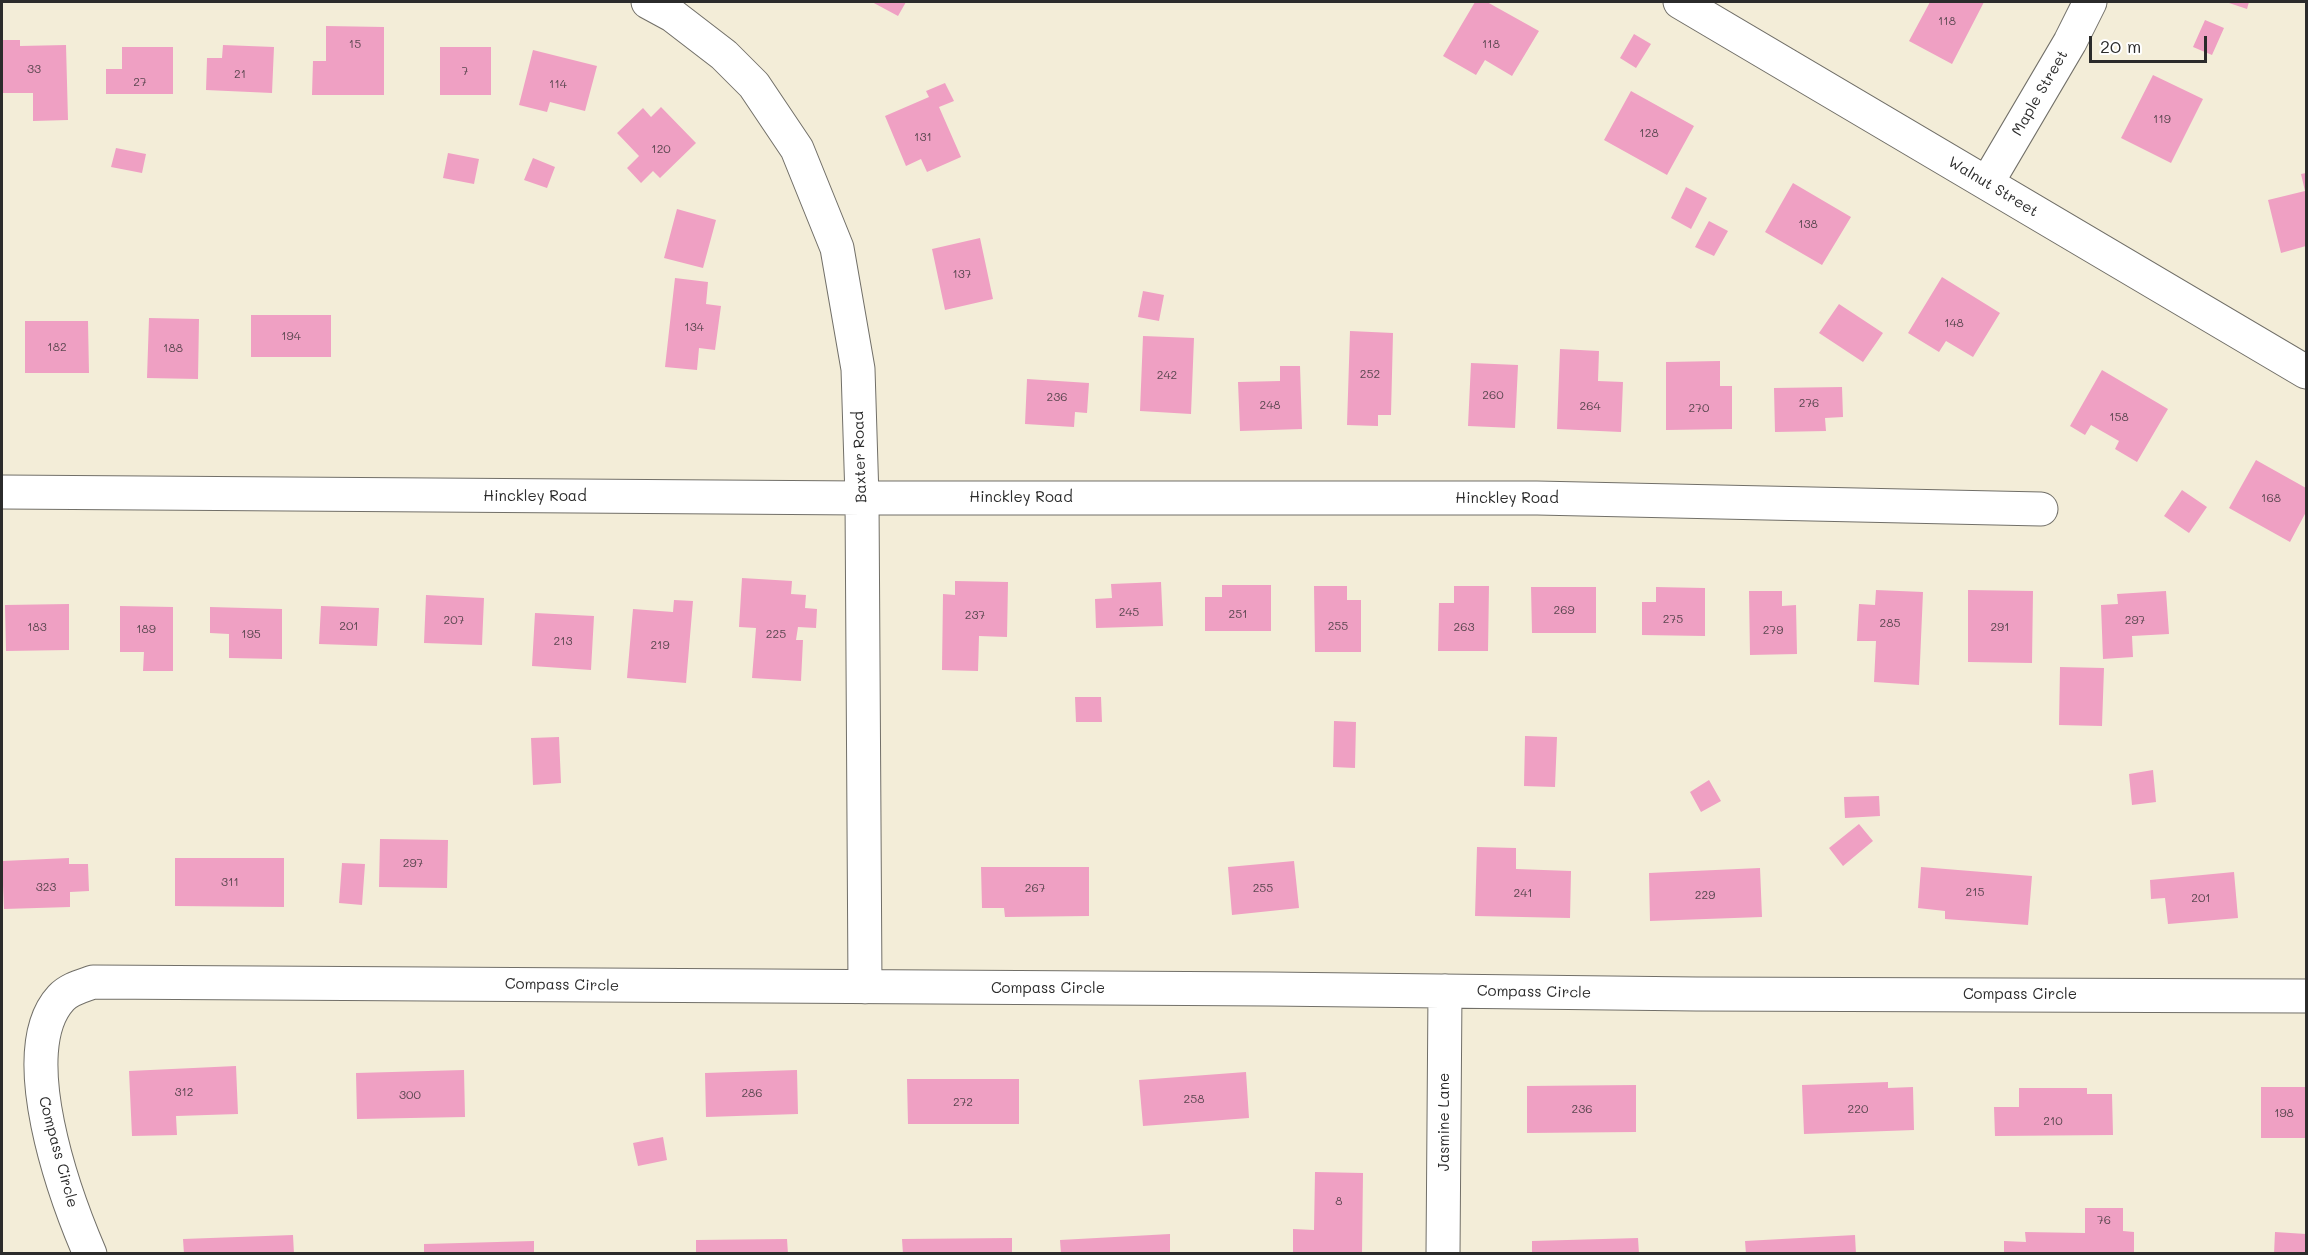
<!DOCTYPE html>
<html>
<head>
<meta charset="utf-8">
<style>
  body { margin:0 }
  #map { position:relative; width:2308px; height:1255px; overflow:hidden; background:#f3edd8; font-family:Mali,sans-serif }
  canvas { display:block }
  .frame { position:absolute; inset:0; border:3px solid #2b2b2b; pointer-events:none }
  .scale { position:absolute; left:2089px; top:36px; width:118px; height:27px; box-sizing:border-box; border:3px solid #2b2b2b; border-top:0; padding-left:8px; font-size:18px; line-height:21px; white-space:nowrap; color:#2b2b2b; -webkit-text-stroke:4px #fff; paint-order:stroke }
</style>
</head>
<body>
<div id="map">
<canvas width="2308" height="1255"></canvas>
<div class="frame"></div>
<div class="scale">20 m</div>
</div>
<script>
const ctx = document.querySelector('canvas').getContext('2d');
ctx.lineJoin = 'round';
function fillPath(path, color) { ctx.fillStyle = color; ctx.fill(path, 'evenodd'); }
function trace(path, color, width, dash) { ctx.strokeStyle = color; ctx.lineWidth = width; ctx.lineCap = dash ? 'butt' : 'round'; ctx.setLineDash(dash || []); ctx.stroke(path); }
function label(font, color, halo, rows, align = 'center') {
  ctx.font = font + ' Mali,sans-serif'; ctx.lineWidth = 6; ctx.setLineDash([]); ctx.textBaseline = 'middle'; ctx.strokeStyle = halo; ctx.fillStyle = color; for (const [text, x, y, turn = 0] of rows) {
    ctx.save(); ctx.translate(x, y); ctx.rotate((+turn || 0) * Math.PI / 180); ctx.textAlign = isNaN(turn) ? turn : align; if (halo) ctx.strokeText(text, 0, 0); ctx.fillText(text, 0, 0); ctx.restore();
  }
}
fillPath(new Path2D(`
  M 872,2 L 906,2 L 898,16 Z
  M 1475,2 L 1487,2 L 1539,31 L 1512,76 L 1485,60 L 1476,75 L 1443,56 Z
  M 1930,2 L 1984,2 L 1952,64 L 1909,41 Z
  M 2226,2 L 2249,2 L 2247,9 Z
  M 2205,20 L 2224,28 L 2212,55 L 2193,47 Z
  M 326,26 L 384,27 L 384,95 L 312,95 L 313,61 L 326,61 Z
  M 1634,34 L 1651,44 L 1636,68 L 1620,58 Z
  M 2,40 L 20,40 L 20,46 L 66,45 L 68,120 L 33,121 L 33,93 L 2,93 Z
  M 223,45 L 274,47 L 272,93 L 206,90 L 207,58 L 222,58 Z
  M 122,47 L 173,47 L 173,94 L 106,94 L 106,69 L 122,69 Z
  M 440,47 L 491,47 L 491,95 L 440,95 Z
  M 533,50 L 597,66 L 585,111 L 550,102 L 547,112 L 519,105 Z
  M 2153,75 L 2203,99 L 2171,163 L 2121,138 Z
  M 945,83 L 954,101 L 939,107 L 961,157 L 927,172 L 921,159 L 906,166 L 885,116 L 929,97 L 926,91 Z
  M 1631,91 L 1694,126 L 1667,175 L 1604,140 Z
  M 661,107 L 696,143 L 660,178 L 653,171 L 641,183 L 627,168 L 639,156 L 617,133 L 643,108 L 651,117 Z
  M 116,148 L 146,154 L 142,173 L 111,167 Z
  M 448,153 L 479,159 L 474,184 L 443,178 Z
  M 533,158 L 555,167 L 547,188 L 524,180 Z
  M 2306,173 L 2306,246 L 2281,253 L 2268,200 L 2305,191 L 2301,174 Z
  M 1793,183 L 1851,217 L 1822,265 L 1765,232 Z
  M 1686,187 L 1707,198 L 1691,229 L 1671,218 Z
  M 677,209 L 716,220 L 703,268 L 664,258 Z
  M 1709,221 L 1728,231 L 1714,256 L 1695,247 Z
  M 980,238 L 993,299 L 945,310 L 932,249 Z
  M 1942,277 L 2000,313 L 1973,357 L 1946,341 L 1939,352 L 1908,333 Z
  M 675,278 L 708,282 L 706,304 L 721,306 L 715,350 L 699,348 L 697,370 L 665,367 Z
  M 1143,291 L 1164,295 L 1159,321 L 1138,317 Z
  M 1839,304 L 1883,333 L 1863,362 L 1819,333 Z
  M 251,315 L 331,315 L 331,357 L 251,357 Z
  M 149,318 L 199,319 L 198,379 L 147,378 Z
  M 25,321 L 88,321 L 89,373 L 25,373 Z
  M 1350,331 L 1393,333 L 1391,415 L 1378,415 L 1378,426 L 1347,425 Z
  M 1143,336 L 1194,338 L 1191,414 L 1140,411 Z
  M 1560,349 L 1599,351 L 1598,381 L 1623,382 L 1621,432 L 1557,429 Z
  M 1720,361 L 1720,386 L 1732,386 L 1732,429 L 1666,430 L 1666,362 Z
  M 1471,363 L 1518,365 L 1515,428 L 1468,426 Z
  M 1280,366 L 1300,366 L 1302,429 L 1240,431 L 1238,382 L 1280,381 Z
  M 2102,370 L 2168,409 L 2137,462 L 2115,449 L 2119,441 L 2091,425 L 2085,435 L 2070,426 Z
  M 1027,379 L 1089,383 L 1087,413 L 1075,412 L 1074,427 L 1025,424 Z
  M 1842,387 L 1843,417 L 1825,418 L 1826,431 L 1775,432 L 1774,388 Z
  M 2256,460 L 2306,488 L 2306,512 L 2290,542 L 2229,508 Z
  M 2182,490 L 2207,507 L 2189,533 L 2164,516 Z
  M 742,578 L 792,581 L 791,594 L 806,595 L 805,608 L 817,609 L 816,628 L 798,627 L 796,640 L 803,640 L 801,681 L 752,678 L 756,628 L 739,627 Z
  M 955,581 L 1008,582 L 1007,637 L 979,636 L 978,671 L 942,670 L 943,594 L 955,595 Z
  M 1161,582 L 1163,626 L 1096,628 L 1095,599 L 1112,598 L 1111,584 Z
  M 1222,585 L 1271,585 L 1271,631 L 1205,631 L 1205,597 L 1222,597 Z
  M 1314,586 L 1347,586 L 1347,600 L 1361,600 L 1361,652 L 1315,652 Z
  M 1454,586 L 1489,586 L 1488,651 L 1438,651 L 1439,603 L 1454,603 Z
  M 1531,587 L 1596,587 L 1596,633 L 1532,633 Z
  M 1656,587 L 1705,588 L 1705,636 L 1642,635 L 1642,602 L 1656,602 Z
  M 1876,590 L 1923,592 L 1919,685 L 1874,682 L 1876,641 L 1857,641 L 1859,604 L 1875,605 Z
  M 1968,590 L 2033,591 L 2032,663 L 1968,662 Z
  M 1749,591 L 1782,591 L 1782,606 L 1796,605 L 1797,654 L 1750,655 Z
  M 2166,591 L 2169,634 L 2132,636 L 2133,657 L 2103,659 L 2101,605 L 2118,604 L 2117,594 Z
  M 426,595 L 484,598 L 482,645 L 424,643 Z
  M 674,600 L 693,601 L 686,683 L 627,678 L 633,609 L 673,612 Z
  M 69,604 L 69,650 L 6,651 L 5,605 Z
  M 120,606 L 173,607 L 173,671 L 143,671 L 144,652 L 120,652 Z
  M 321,606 L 379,608 L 377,646 L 319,644 Z
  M 210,607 L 282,609 L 282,659 L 229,658 L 229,634 L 210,633 Z
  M 535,613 L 594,616 L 591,670 L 532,666 Z
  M 2060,667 L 2104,668 L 2102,726 L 2059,725 Z
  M 1075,697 L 1101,697 L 1102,722 L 1076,722 Z
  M 1334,721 L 1356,722 L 1355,768 L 1333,767 Z
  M 1525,736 L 1557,737 L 1555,787 L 1524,786 Z
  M 559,737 L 561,783 L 533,785 L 531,738 Z
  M 2153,770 L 2156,802 L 2132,805 L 2129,774 Z
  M 1709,780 L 1721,801 L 1701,812 L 1690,792 Z
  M 1879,796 L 1880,816 L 1845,818 L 1844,797 Z
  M 1859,824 L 1873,841 L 1843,866 L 1829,848 Z
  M 380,839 L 448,840 L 447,888 L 379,887 Z
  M 1477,847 L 1516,848 L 1516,869 L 1571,871 L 1570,918 L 1475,916 Z
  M 69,858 L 69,864 L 88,864 L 89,891 L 70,892 L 70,907 L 4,909 L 2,861 Z
  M 175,858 L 284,858 L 284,907 L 175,906 Z
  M 1294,861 L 1299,908 L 1232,915 L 1228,867 Z
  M 342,863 L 365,864 L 362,905 L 339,903 Z
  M 981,867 L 1089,867 L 1089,916 L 1005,917 L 1004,908 L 982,908 Z
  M 1921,867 L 2032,876 L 2028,925 L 1945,919 L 1945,911 L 1918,908 Z
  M 1760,868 L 1762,917 L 1650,921 L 1649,873 Z
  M 2234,872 L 2238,918 L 2168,924 L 2165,898 L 2151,899 L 2150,880 Z
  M 236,1066 L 238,1114 L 176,1116 L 177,1135 L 132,1136 L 129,1071 Z
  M 464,1070 L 465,1117 L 357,1119 L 356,1073 Z
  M 797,1070 L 798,1114 L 706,1117 L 705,1073 Z
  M 1246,1072 L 1249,1118 L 1143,1126 L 1139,1080 Z
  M 907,1079 L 1019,1079 L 1019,1124 L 908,1124 Z
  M 1888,1082 L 1888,1088 L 1913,1087 L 1914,1130 L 1804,1134 L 1802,1085 Z
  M 1636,1085 L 1636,1132 L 1527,1133 L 1527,1086 Z
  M 2261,1087 L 2306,1087 L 2306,1138 L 2261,1138 Z
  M 2019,1088 L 2087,1088 L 2087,1094 L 2112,1094 L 2113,1135 L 1995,1136 L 1994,1107 L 2019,1107 Z
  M 663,1137 L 667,1160 L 638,1166 L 633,1143 Z
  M 1315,1172 L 1363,1173 L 1362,1254 L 1293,1254 L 1293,1229 L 1314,1230 Z
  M 2085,1208 L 2123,1208 L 2123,1231 L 2134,1232 L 2134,1254 L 2004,1254 L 2004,1241 L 2026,1242 L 2025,1232 L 2085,1233 Z
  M 2275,1232 L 2306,1234 L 2306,1254 L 2274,1254 Z
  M 1170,1234 L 1170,1254 L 1061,1254 L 1060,1240 Z
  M 293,1235 L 294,1254 L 184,1254 L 183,1239 Z
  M 1855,1235 L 1856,1254 L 1746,1254 L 1745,1241 Z
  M 1012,1238 L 1012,1254 L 903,1254 L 902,1239 Z
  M 1638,1238 L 1639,1254 L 1532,1254 L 1532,1241 Z
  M 787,1239 L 788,1254 L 696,1254 L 696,1240 Z
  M 534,1241 L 534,1254 L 424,1254 L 424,1244 Z`), '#efa0c3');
const minor = new Path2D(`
  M 648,2 L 672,15 L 724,55 L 754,85 L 797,149 L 837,248 L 858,369 L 862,498 L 865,987
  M 1680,2 L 2306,372
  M 1987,183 L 2070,42 L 2090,2
  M 2,492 L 862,498 L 1537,498 L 2041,509
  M 90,1254 C 65,1196 12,1051 61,998 C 69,989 82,986 93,982 L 1270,989 L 1696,994 L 2306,996
  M 1443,1254 L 1445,991`);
trace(minor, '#716f68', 35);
trace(minor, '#fff', 33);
label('12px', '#5c4851', null, [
  ["118",1947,21],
  ["15",355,44],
  ["118",1491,44],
  ["33",34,69],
  ["7",465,71],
  ["21",240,74],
  ["27",140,82],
  ["114",558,84],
  ["119",2162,119],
  ["128",1649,133],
  ["131",923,137],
  ["120",661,149],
  ["138",1808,224],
  ["137",962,274],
  ["148",1954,323],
  ["134",694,327],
  ["194",291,336],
  ["182",57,347],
  ["188",173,348],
  ["252",1370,374],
  ["242",1167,375],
  ["260",1493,395],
  ["236",1057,397],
  ["276",1809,403],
  ["248",1270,405],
  ["264",1590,406],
  ["270",1699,408],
  ["158",2119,417],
  ["168",2271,498],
  ["269",1564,610],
  ["245",1129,612],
  ["251",1238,614],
  ["237",975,615],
  ["275",1673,619],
  ["207",454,620],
  ["297",2135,620],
  ["285",1890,623],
  ["201",349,626],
  ["255",1338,626],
  ["183",37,627],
  ["263",1464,627],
  ["291",2000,627],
  ["189",146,629],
  ["279",1773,630],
  ["195",251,634],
  ["225",776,634],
  ["213",563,641],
  ["219",660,645],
  ["297",413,863],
  ["311",230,882],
  ["323",46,887],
  ["267",1035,888],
  ["255",1263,888],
  ["215",1975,892],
  ["241",1523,893],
  ["229",1705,895],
  ["201",2201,898],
  ["312",184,1092],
  ["286",752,1093],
  ["300",410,1095],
  ["258",1194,1099],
  ["272",963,1102],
  ["236",1582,1109],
  ["220",1858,1109],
  ["198",2284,1113],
  ["210",2053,1121],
  ["8",1339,1201],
  ["76",2104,1220]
]);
label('15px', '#2b2b2b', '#fff', [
  ["Maple Street",2040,93,-60],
  ["Walnut Street",1993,187,31],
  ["Baxter Road",860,457,-92],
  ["Hinckley Road",535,496],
  ["Hinckley Road",1021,497],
  ["Hinckley Road",1507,498],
  ["Compass Circle",562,985,1],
  ["Compass Circle",1048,988],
  ["Compass Circle",1534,992,1],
  ["Compass Circle",2020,994],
  ["Jasmine Lane",1444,1122,-90],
  ["Compass Circle",58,1152,75]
]);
</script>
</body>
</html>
